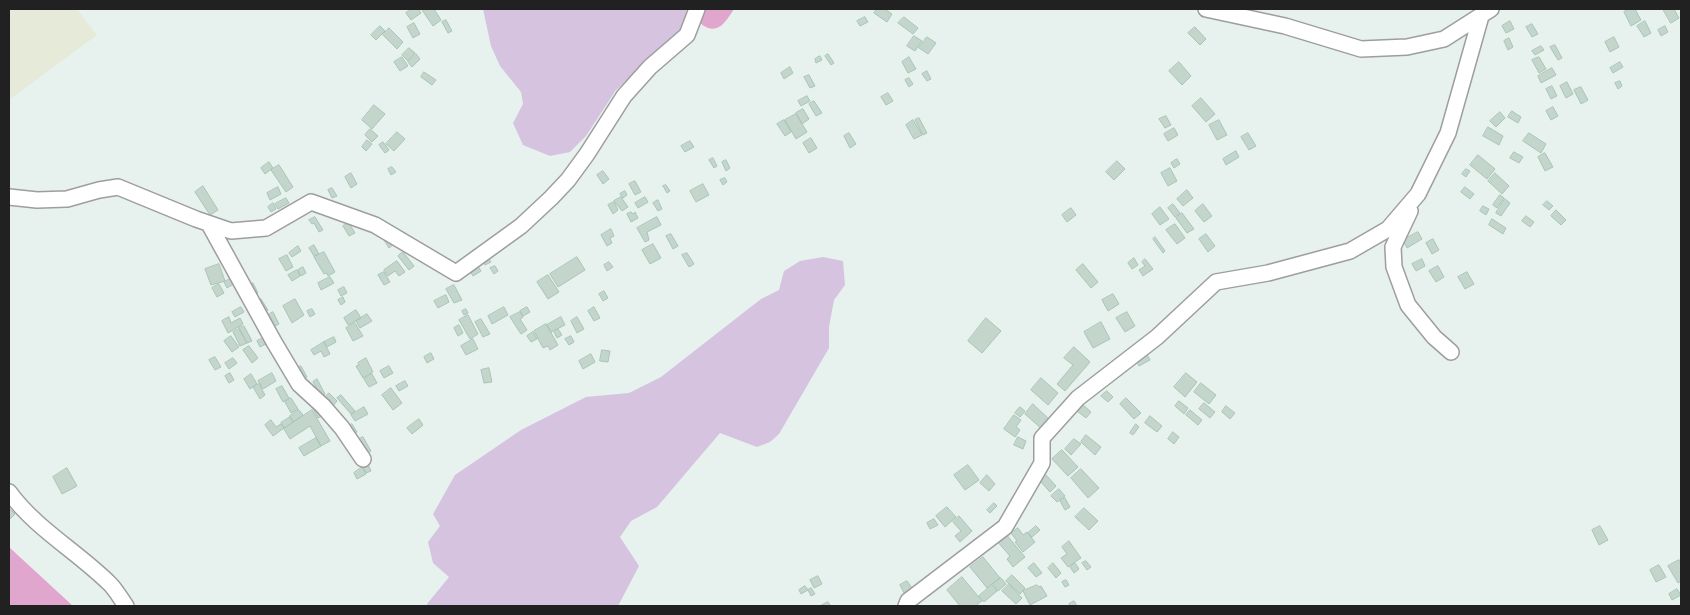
<!DOCTYPE html>
<html>
<head>
<meta charset="utf-8">
<style>
  body { margin:0 }
  #map { position:relative; width:1690px; height:615px; overflow:hidden; background:#e7f2ef; font-family:"Public Sans",sans-serif }
  canvas { display:block }
  .frame { position:absolute; inset:0; border:10px solid #212121; pointer-events:none }
</style>
</head>
<body>
<div id="map">
<canvas width="1690" height="615"></canvas>
<div class="frame"></div>
</div>
<script>
const ctx = document.querySelector('canvas').getContext('2d');
ctx.lineJoin = 'round';
function fillPath(path, color) { ctx.fillStyle = color; ctx.fill(path, 'evenodd'); }
function trace(path, color, width, dash) { ctx.strokeStyle = color; ctx.lineWidth = width; ctx.lineCap = dash ? 'butt' : 'round'; ctx.setLineDash(dash || []); ctx.stroke(path); }
fillPath(new Path2D(`
  M 9,9 L 77,9 L 97,35 L 9,100 Z`), '#e6ebd9');
fillPath(new Path2D(`
  M 483,9 L 687,9 L 683,28 L 616,90 L 586,136 L 570,152 L 550,156 L 523,145 L 513,123 L 523,104 L 521,92 L 500,66 L 491,46 Z
  M 823,257 L 843,261 L 845,285 L 834,300 L 829,327 L 829,348 L 779,434 L 770,442 L 757,447 L 720,433 L 657,507 L 631,521 L 620,537 L 639,566 L 618,606 L 428,606 L 427,604 L 449,577 L 433,563 L 428,542 L 440,526 L 433,514 L 455,475 L 521,430 L 586,397 L 629,393 L 661,377 L 761,299 L 779,290 L 784,271 L 800,261 Z`), '#d5c3e0');
fillPath(new Path2D(`
  M 702,9 L 734,9 C 725,23 717,37 700,23 Z
  M 9,547 L 73,606 L 9,606 Z`), '#e1a6ce');
const building = new Path2D(`
  M 412,9 L 418,9 L 421,13 L 411,20 L 406,13 Z
  M 424,9 L 434,9 L 441,20 L 433,26 L 422,10 Z
  M 877,9 L 885,9 L 892,14 L 887,22 L 874,13 Z
  M 1630,9 L 1635,9 L 1641,20 L 1631,26 L 1624,12 Z
  M 1663,9 L 1674,9 L 1679,18 L 1671,23 Z
  M 865,17 L 868,22 L 860,26 L 857,21 Z
  M 904,17 L 918,28 L 913,34 L 898,23 Z
  M 446,20 L 452,31 L 448,33 L 442,22 Z
  M 1510,21 L 1514,29 L 1506,33 L 1502,26 Z
  M 1645,21 L 1651,33 L 1644,37 L 1637,26 Z
  M 414,23 L 420,34 L 413,38 L 407,27 Z
  M 1532,24 L 1538,34 L 1532,37 L 1526,27 Z
  M 380,26 L 385,31 L 376,40 L 371,35 Z
  M 1665,26 L 1668,32 L 1661,36 L 1658,30 Z
  M 1195,27 L 1206,39 L 1200,45 L 1188,33 Z
  M 389,28 L 403,42 L 397,49 L 383,35 Z
  M 914,36 L 922,41 L 915,51 L 907,46 Z
  M 927,37 L 936,43 L 928,54 L 919,48 Z
  M 1614,37 L 1619,47 L 1610,52 L 1605,42 Z
  M 1509,38 L 1513,47 L 1508,50 L 1504,41 Z
  M 1555,45 L 1562,58 L 1558,60 L 1550,47 Z
  M 1541,46 L 1544,50 L 1535,55 L 1532,51 Z
  M 409,48 L 415,53 L 408,61 L 402,55 Z
  M 416,54 L 420,59 L 412,67 L 408,62 Z
  M 828,54 L 834,63 L 831,65 L 825,56 Z
  M 820,56 L 822,60 L 816,63 L 815,59 Z
  M 402,57 L 408,66 L 400,71 L 394,62 Z
  M 909,57 L 916,69 L 908,73 L 902,62 Z
  M 1539,57 L 1546,69 L 1539,73 L 1532,60 Z
  M 1179,62 L 1191,76 L 1182,85 L 1169,71 Z
  M 1620,62 L 1623,67 L 1613,73 L 1610,68 Z
  M 790,67 L 793,73 L 784,79 L 781,73 Z
  M 1552,68 L 1556,75 L 1541,83 L 1538,76 Z
  M 927,71 L 931,79 L 927,81 L 922,74 Z
  M 424,72 L 436,80 L 432,85 L 421,77 Z
  M 809,75 L 815,86 L 810,88 L 804,77 Z
  M 909,78 L 913,84 L 909,87 L 905,80 Z
  M 1620,81 L 1622,86 L 1618,89 L 1615,83 Z
  M 1567,82 L 1573,94 L 1566,98 L 1560,86 Z
  M 1552,86 L 1557,96 L 1551,99 L 1546,89 Z
  M 1581,87 L 1588,100 L 1581,104 L 1574,90 Z
  M 888,93 L 893,101 L 886,105 L 881,97 Z
  M 807,96 L 810,101 L 801,106 L 798,101 Z
  M 1201,98 L 1215,114 L 1206,122 L 1192,106 Z
  M 814,101 L 822,113 L 816,116 L 809,104 Z
  M 374,105 L 385,114 L 372,129 L 362,120 Z
  M 1553,107 L 1558,116 L 1551,120 L 1546,111 Z
  M 803,109 L 809,119 L 802,124 L 796,113 Z
  M 1512,111 L 1521,117 L 1518,123 L 1508,117 Z
  M 1500,112 L 1505,118 L 1496,127 L 1490,121 Z
  M 796,114 L 807,132 L 796,139 L 785,120 Z
  M 1166,116 L 1171,125 L 1165,128 L 1159,119 Z
  M 919,118 L 927,133 L 923,135 L 915,120 Z
  M 784,120 L 791,132 L 785,136 L 777,124 Z
  M 913,120 L 922,135 L 914,139 L 906,125 Z
  M 1219,120 L 1227,135 L 1217,140 L 1209,125 Z
  M 1488,127 L 1503,136 L 1499,145 L 1483,136 Z
  M 1174,128 L 1178,135 L 1168,141 L 1164,134 Z
  M 370,129 L 378,136 L 372,142 L 365,135 Z
  M 397,132 L 405,139 L 394,151 L 386,144 Z
  M 849,133 L 856,144 L 850,148 L 844,136 Z
  M 1248,133 L 1256,146 L 1249,150 L 1241,137 Z
  M 1529,133 L 1546,144 L 1541,153 L 1523,141 Z
  M 811,138 L 817,148 L 809,153 L 803,143 Z
  M 367,140 L 372,144 L 366,151 L 362,147 Z
  M 690,141 L 694,147 L 685,152 L 681,146 Z
  M 383,142 L 389,150 L 385,153 L 379,145 Z
  M 1236,151 L 1239,157 L 1226,165 L 1223,159 Z
  M 1514,152 L 1523,157 L 1519,163 L 1510,158 Z
  M 1545,153 L 1553,167 L 1545,171 L 1538,157 Z
  M 1478,155 L 1495,169 L 1487,179 L 1470,165 Z
  M 713,158 L 717,166 L 714,168 L 709,160 Z
  M 1177,159 L 1180,164 L 1174,168 L 1171,163 Z
  M 726,160 L 730,168 L 726,171 L 722,162 Z
  M 1117,161 L 1125,169 L 1114,180 L 1106,172 Z
  M 269,162 L 273,168 L 265,174 L 261,168 Z
  M 279,165 L 293,187 L 286,192 L 271,170 Z
  M 392,167 L 396,172 L 391,175 L 388,169 Z
  M 1170,168 L 1177,181 L 1168,186 L 1161,173 Z
  M 1466,169 L 1470,171 L 1466,177 L 1462,174 Z
  M 603,171 L 609,179 L 603,184 L 597,175 Z
  M 351,173 L 357,184 L 351,188 L 345,177 Z
  M 1495,173 L 1509,186 L 1502,194 L 1488,181 Z
  M 725,178 L 727,182 L 723,185 L 720,180 Z
  M 635,181 L 641,192 L 635,195 L 629,184 Z
  M 703,184 L 709,195 L 696,202 L 690,191 Z
  M 666,185 L 670,191 L 667,193 L 663,186 Z
  M 203,186 L 218,210 L 210,215 L 195,192 Z
  M 278,187 L 281,194 L 270,200 L 267,193 Z
  M 1465,187 L 1474,194 L 1470,199 L 1461,192 Z
  M 332,188 L 337,196 L 332,198 L 328,190 Z
  M 1187,190 L 1193,198 L 1183,206 L 1177,199 Z
  M 625,191 L 627,195 L 623,198 L 620,194 Z
  M 1500,195 L 1504,198 L 1497,208 L 1493,205 Z
  M 621,197 L 628,207 L 622,211 L 614,201 Z
  M 645,197 L 648,202 L 638,208 L 635,203 Z
  M 286,198 L 289,203 L 278,209 L 275,204 Z
  M 1505,199 L 1510,203 L 1501,216 L 1496,213 Z
  M 658,200 L 662,209 L 658,211 L 653,203 Z
  M 1547,201 L 1553,206 L 1549,210 L 1543,205 Z
  M 614,202 L 618,210 L 613,214 L 608,205 Z
  M 273,203 L 276,209 L 271,212 L 268,207 Z
  M 1173,204 L 1180,213 L 1175,217 L 1168,208 Z
  M 1203,204 L 1212,216 L 1204,222 L 1195,211 Z
  M 1483,206 L 1489,209 L 1486,215 L 1480,211 Z
  M 1160,207 L 1169,219 L 1160,225 L 1152,214 Z
  M 1071,208 L 1076,215 L 1067,222 L 1062,215 Z
  M 1556,210 L 1566,220 L 1561,225 L 1551,216 Z
  M 631,212 L 633,214 L 635,212 L 638,218 L 631,222 L 627,214 Z
  M 1182,213 L 1194,229 L 1187,233 L 1176,218 Z
  M 1526,216 L 1534,222 L 1530,227 L 1522,221 Z
  M 315,217 L 323,230 L 319,232 L 314,223 L 312,224 L 309,220 Z
  M 657,217 L 661,225 L 647,232 L 649,240 L 645,242 L 637,228 Z
  M 1492,219 L 1506,228 L 1503,234 L 1489,225 Z
  M 349,223 L 355,233 L 349,236 L 343,226 Z
  M 1175,224 L 1185,238 L 1177,244 L 1166,230 Z
  M 611,229 L 614,236 L 610,238 L 612,243 L 607,246 L 601,235 Z
  M 1418,232 L 1422,239 L 1407,248 L 1403,240 Z
  M 671,234 L 678,246 L 673,249 L 666,236 Z
  M 1206,234 L 1215,246 L 1208,252 L 1199,239 Z
  M 388,237 L 394,244 L 389,248 L 384,240 Z
  M 1155,237 L 1165,251 L 1163,253 L 1153,239 Z
  M 1433,239 L 1439,250 L 1432,254 L 1426,243 Z
  M 653,244 L 661,258 L 650,264 L 642,250 Z
  M 314,245 L 319,254 L 314,256 L 309,248 Z
  M 298,246 L 301,251 L 292,257 L 289,253 Z
  M 324,252 L 335,272 L 328,276 L 327,273 L 324,274 L 314,257 Z
  M 403,252 L 414,266 L 409,270 L 398,256 Z
  M 687,253 L 694,264 L 689,267 L 682,255 Z
  M 287,255 L 293,267 L 286,271 L 279,259 Z
  M 487,255 L 491,262 L 485,265 L 484,263 L 480,265 Z
  M 577,257 L 585,270 L 558,287 L 550,274 Z
  M 1134,258 L 1138,265 L 1132,269 L 1128,263 Z
  M 1145,259 L 1153,269 L 1143,276 L 1139,270 L 1145,266 L 1142,262 Z
  M 1422,259 L 1425,266 L 1416,271 L 1412,264 Z
  M 397,261 L 405,272 L 399,276 L 395,271 L 388,276 L 384,270 Z
  M 609,262 L 613,267 L 607,271 L 604,265 Z
  M 476,263 L 481,271 L 473,276 L 468,268 Z
  M 219,264 L 225,281 L 211,285 L 205,269 Z
  M 1083,264 L 1098,282 L 1091,288 L 1076,270 Z
  M 495,266 L 498,271 L 494,274 L 490,268 Z
  M 1438,266 L 1444,277 L 1436,282 L 1429,271 Z
  M 303,267 L 306,273 L 301,276 L 298,270 Z
  M 297,270 L 300,276 L 292,281 L 288,275 Z
  M 384,272 L 390,282 L 384,285 L 378,275 Z
  M 1467,272 L 1474,284 L 1465,289 L 1458,277 Z
  M 548,275 L 559,292 L 548,299 L 537,282 Z
  M 234,277 L 237,282 L 227,288 L 224,282 Z
  M 330,277 L 334,283 L 321,290 L 318,283 Z
  M 253,283 L 258,293 L 254,296 L 248,286 Z
  M 219,284 L 224,293 L 217,297 L 212,288 Z
  M 454,285 L 462,300 L 454,303 L 446,289 Z
  M 344,287 L 347,293 L 341,296 L 338,290 Z
  M 604,291 L 608,298 L 603,301 L 599,294 Z
  M 1113,294 L 1119,304 L 1108,311 L 1102,300 Z
  M 446,295 L 449,302 L 438,308 L 434,301 Z
  M 343,297 L 345,302 L 341,305 L 338,300 Z
  M 261,299 L 268,310 L 262,314 L 255,302 Z
  M 295,299 L 304,315 L 292,323 L 283,306 Z
  M 241,307 L 244,312 L 235,317 L 232,312 Z
  M 504,307 L 508,315 L 492,324 L 488,316 Z
  M 527,307 L 530,312 L 523,316 L 520,311 Z
  M 594,307 L 600,318 L 594,321 L 588,311 Z
  M 312,309 L 315,314 L 310,317 L 307,311 Z
  M 466,309 L 468,313 L 464,315 L 462,311 Z
  M 356,310 L 361,318 L 348,325 L 344,318 Z
  M 273,312 L 279,324 L 271,328 L 265,317 Z
  M 520,312 L 523,317 L 520,319 L 527,330 L 521,334 L 510,317 Z
  M 1127,312 L 1135,326 L 1125,332 L 1116,318 Z
  M 367,314 L 372,321 L 360,328 L 356,321 Z
  M 468,315 L 478,334 L 470,339 L 459,320 Z
  M 229,317 L 231,323 L 240,318 L 243,324 L 228,333 L 222,321 Z
  M 561,317 L 565,325 L 551,332 L 547,325 Z
  M 577,317 L 584,329 L 577,333 L 571,321 Z
  M 986,318 L 1001,331 L 982,353 L 968,341 Z
  M 481,319 L 490,334 L 483,337 L 475,322 Z
  M 1101,322 L 1110,339 L 1093,348 L 1084,332 Z
  M 355,323 L 363,336 L 353,341 L 346,328 Z
  M 546,324 L 558,345 L 550,350 L 548,346 L 543,348 L 534,331 Z
  M 459,325 L 463,333 L 458,336 L 454,328 Z
  M 244,326 L 252,341 L 247,343 L 239,328 Z
  M 239,329 L 247,343 L 240,346 L 233,332 Z
  M 558,329 L 562,335 L 557,338 L 554,332 Z
  M 533,332 L 537,339 L 531,342 L 527,336 Z
  M 231,336 L 239,347 L 232,352 L 224,341 Z
  M 571,336 L 574,342 L 569,345 L 565,339 Z
  M 265,337 L 268,343 L 260,347 L 257,341 Z
  M 334,337 L 336,342 L 327,347 L 324,342 Z
  M 473,339 L 478,349 L 466,355 L 461,346 Z
  M 324,342 L 330,354 L 324,357 L 321,351 L 314,355 L 311,350 Z
  M 249,346 L 258,358 L 252,363 L 243,350 Z
  M 1074,347 L 1090,362 L 1065,391 L 1057,384 L 1073,365 L 1064,358 Z
  M 602,350 L 610,351 L 608,362 L 600,361 Z
  M 431,353 L 434,359 L 427,363 L 424,357 Z
  M 591,354 L 595,362 L 583,369 L 579,361 Z
  M 1148,356 L 1150,360 L 1139,366 L 1137,362 Z
  M 215,357 L 221,367 L 215,370 L 209,360 Z
  M 233,358 L 237,363 L 229,369 L 225,363 Z
  M 366,358 L 373,372 L 363,378 L 356,366 L 359,365 L 358,363 Z
  M 301,366 L 307,377 L 302,380 L 296,369 Z
  M 389,366 L 393,373 L 384,378 L 380,371 Z
  M 489,368 L 492,382 L 484,383 L 481,370 Z
  M 230,373 L 234,380 L 229,383 L 225,376 Z
  M 272,373 L 276,381 L 263,389 L 258,381 Z
  M 1186,373 L 1197,382 L 1185,397 L 1174,387 Z
  M 251,374 L 257,384 L 250,389 L 244,379 Z
  M 372,374 L 377,383 L 369,387 L 364,379 Z
  M 1041,378 L 1058,393 L 1048,405 L 1031,390 Z
  M 317,379 L 325,394 L 321,397 L 313,382 Z
  M 405,381 L 408,386 L 399,391 L 396,386 Z
  M 1201,383 L 1216,395 L 1209,404 L 1194,392 Z
  M 259,384 L 265,395 L 260,399 L 253,387 Z
  M 282,386 L 289,398 L 283,402 L 276,389 Z
  M 391,388 L 402,403 L 393,410 L 382,395 Z
  M 1107,391 L 1113,397 L 1108,402 L 1101,396 Z
  M 329,393 L 337,401 L 332,407 L 323,400 Z
  M 341,395 L 355,411 L 351,414 L 337,398 Z
  M 291,398 L 298,409 L 291,413 L 285,402 Z
  M 1126,398 L 1141,413 L 1134,419 L 1120,404 Z
  M 1179,401 L 1188,408 L 1184,414 L 1175,406 Z
  M 1204,403 L 1215,412 L 1210,418 L 1199,409 Z
  M 318,404 L 324,415 L 318,418 L 312,407 Z
  M 1033,404 L 1051,421 L 1043,430 L 1025,414 Z
  M 1082,404 L 1091,412 L 1086,418 L 1077,411 Z
  M 1226,406 L 1235,413 L 1230,419 L 1222,412 Z
  M 364,407 L 368,414 L 355,421 L 351,415 Z
  M 1020,407 L 1025,411 L 1020,417 L 1015,413 Z
  M 299,410 L 303,415 L 293,422 L 290,416 Z
  M 312,410 L 330,441 L 321,446 L 310,426 L 290,439 L 284,429 Z
  M 1190,410 L 1202,420 L 1198,425 L 1186,415 Z
  M 1014,415 L 1021,420 L 1016,427 L 1020,430 L 1015,437 L 1004,429 Z
  M 1150,416 L 1162,426 L 1157,432 L 1145,423 Z
  M 290,417 L 293,422 L 285,428 L 281,423 Z
  M 419,419 L 423,425 L 412,434 L 407,428 Z
  M 271,420 L 276,427 L 281,424 L 284,428 L 273,436 L 265,425 Z
  M 352,424 L 357,432 L 352,434 L 348,426 Z
  M 1136,424 L 1139,427 L 1133,435 L 1130,433 Z
  M 1173,432 L 1179,437 L 1174,444 L 1168,439 Z
  M 1086,435 L 1101,447 L 1095,455 L 1081,442 Z
  M 363,437 L 371,451 L 365,455 L 357,440 Z
  M 1018,437 L 1026,441 L 1023,449 L 1014,445 Z
  M 316,438 L 321,446 L 304,456 L 299,448 Z
  M 1074,439 L 1081,444 L 1071,455 L 1065,449 Z
  M 1062,450 L 1078,467 L 1068,476 L 1052,459 Z
  M 368,464 L 371,471 L 366,473 L 363,467 Z
  M 968,465 L 979,480 L 965,490 L 954,475 Z
  M 362,467 L 366,474 L 357,479 L 354,473 Z
  M 67,468 L 77,486 L 62,494 L 53,477 Z
  M 1081,469 L 1099,488 L 1088,498 L 1071,478 Z
  M 987,475 L 995,484 L 989,491 L 980,483 Z
  M 1046,475 L 1056,486 L 1050,492 L 1040,481 Z
  M 1059,489 L 1065,496 L 1057,502 L 1051,496 Z
  M 1065,498 L 1070,507 L 1065,510 L 1060,501 Z
  M 994,503 L 997,506 L 990,513 L 987,510 Z
  M 947,507 L 956,517 L 945,527 L 936,516 Z
  M 9,508 L 15,514 L 9,520 Z
  M 1084,508 L 1098,521 L 1089,530 L 1075,517 Z
  M 959,516 L 972,531 L 960,542 L 955,536 L 961,531 L 953,522 Z
  M 934,519 L 938,525 L 930,529 L 927,523 Z
  M 1036,526 L 1040,530 L 1032,537 L 1028,533 Z
  M 1600,526 L 1608,540 L 1599,545 L 1592,530 Z
  M 1018,528 L 1023,535 L 1027,532 L 1035,542 L 1023,552 L 1015,542 L 1017,541 L 1011,533 Z
  M 1005,533 L 1025,557 L 1013,567 L 1007,559 L 1010,556 L 996,540 Z
  M 1069,541 L 1081,558 L 1068,567 L 1061,558 L 1067,554 L 1062,547 Z
  M 983,557 L 1000,578 L 987,588 L 970,567 Z
  M 1679,560 L 1681,564 L 1681,581 L 1678,583 L 1668,566 Z
  M 1086,561 L 1091,567 L 1087,570 L 1082,563 Z
  M 1034,563 L 1042,573 L 1036,577 L 1028,568 Z
  M 1053,563 L 1061,573 L 1056,578 L 1048,568 Z
  M 1075,563 L 1079,569 L 1074,573 L 1070,567 Z
  M 1659,565 L 1666,577 L 1656,582 L 1650,570 Z
  M 1012,575 L 1025,588 L 1020,594 L 1006,581 Z
  M 818,576 L 822,584 L 814,588 L 810,580 Z
  M 962,577 L 982,601 L 975,606 L 960,606 L 947,590 Z
  M 1001,578 L 1006,584 L 998,591 L 993,584 Z
  M 1066,580 L 1069,585 L 1065,587 L 1062,582 Z
  M 907,581 L 912,588 L 904,593 L 900,585 Z
  M 1009,584 L 1022,598 L 1016,604 L 1002,591 Z
  M 992,585 L 997,591 L 984,602 L 979,596 Z
  M 1037,585 L 1039,587 L 1041,586 L 1047,596 L 1030,605 L 1023,591 Z
  M 805,586 L 808,590 L 801,594 L 799,590 Z
  M 811,588 L 815,594 L 811,596 L 808,590 Z
  M 1677,589 L 1681,595 L 1672,600 L 1669,594 Z
  M 1074,601 L 1077,606 L 1070,606 L 1069,604 Z
  M 828,602 L 831,606 L 820,606 Z`);
fillPath(building, '#c4d5cc');
trace(building, '#a8c4b7', 1);
const minor = new Path2D(`
  M 1206,9 L 1285,26 L 1361,49 L 1407,47 L 1444,39 L 1491,9
  M 9,197 L 37,200 L 67,199 L 99,190 L 118,187 L 196,219 L 231,231 L 266,228 L 311,202 L 375,225 L 456,273 L 521,226 L 551,198 L 568,180 L 587,154 L 624,96 L 650,67 L 687,35 L 697,9
  M 1410,211 L 1393,247 L 1394,267 L 1408,305 L 1434,337 L 1451,352
  M 209,224 L 274,342 L 299,384 L 323,406 L 342,428 L 363,459
  M 9,492 C 36,529 78,552 110,584 C 116,590 121,599 126,606
  M 906,606 L 908,601 L 1005,527 L 1042,463 L 1042,438 L 1078,398 L 1157,337 L 1216,282 L 1268,273 L 1350,251 L 1388,229 L 1418,194 L 1448,133 L 1481,16`);
trace(minor, '#9e9e9e', 18);
trace(minor, '#fff', 15);
</script>
</body>
</html>
